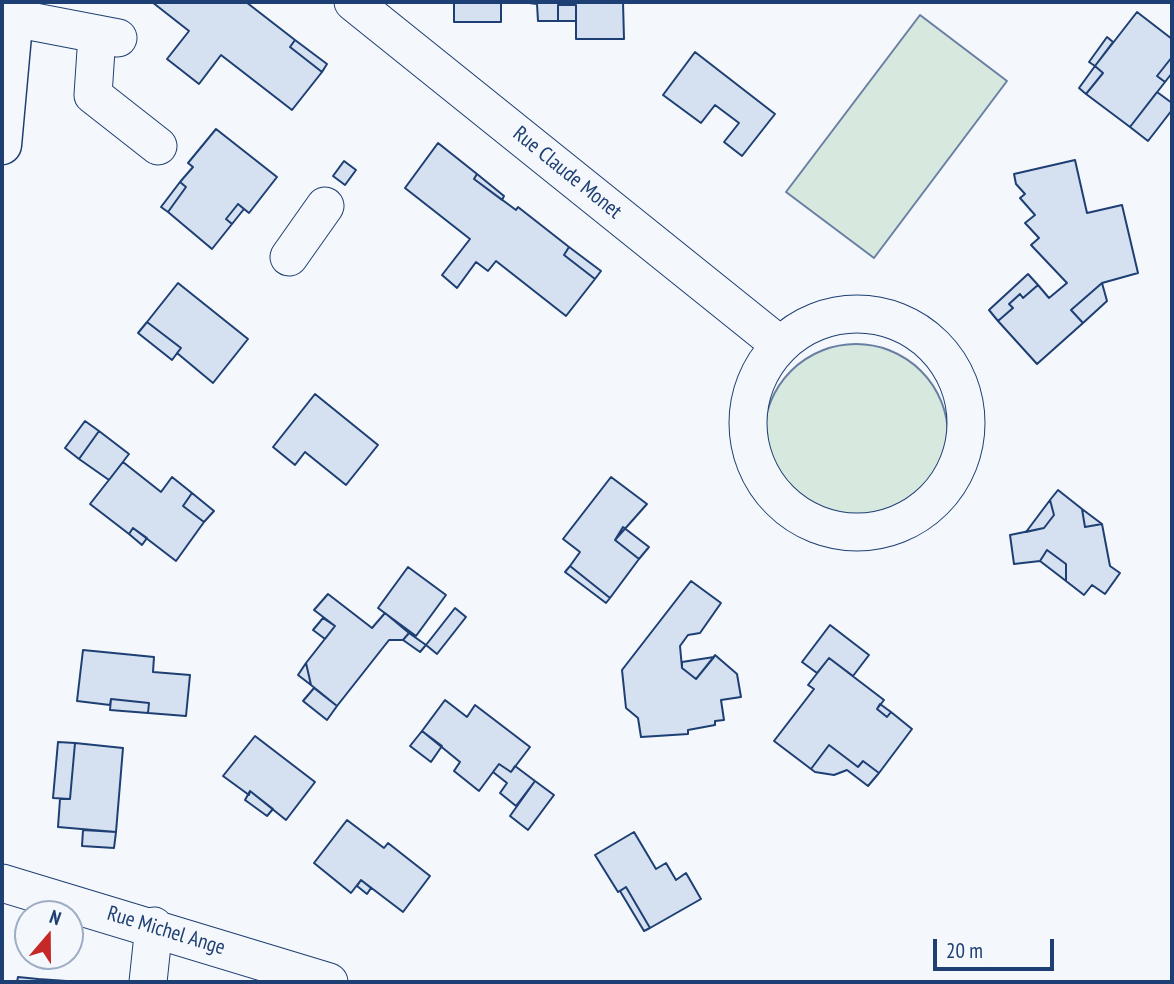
<!DOCTYPE html>
<html>
<head>
<meta charset="utf-8">
<style>
  body { margin:0 }
  #map { position:relative; width:1174px; height:984px; overflow:hidden; background:#f4f7fb; font-family:"PT Sans Narrow",sans-serif }
  canvas { display:block }
  .frame { position:absolute; inset:0; border:4px solid #1d3f73; pointer-events:none }
  .north { position:absolute; left:14px; top:900px; width:70px; height:70px; box-sizing:border-box; background:#f4f7fb; border:2px solid #9eadc5; border-radius:50%; rotate:20deg; font-size:19px; font-weight:700; line-height:28px; text-align:center; color:#1d3f73 }
  .north::after { content:''; display:block; margin:auto; width:24px; height:32px; background:#c62828; clip-path:polygon(50% 0,100% 100%,50% 72%,0 100%) }
  .scale { position:absolute; left:933px; top:939px; width:121px; height:32px; box-sizing:border-box; border:4px solid #1d3f73; border-top:0; padding-left:9px; font-size:21px; line-height:24px; white-space:nowrap; color:#1d3f73; -webkit-text-stroke:5px #f4f7fb; paint-order:stroke }
</style>
</head>
<body>
<div id="map">
<canvas width="1174" height="984"></canvas>
<div class="frame"></div>
<div class="north">N</div>
<div class="scale">20 m</div>
</div>
<script>
const ctx = document.querySelector('canvas').getContext('2d');
ctx.lineJoin = 'round';
function fillPath(path, color) { ctx.fillStyle = color; ctx.fill(path, 'evenodd'); }
function trace(path, color, width, dash) { ctx.strokeStyle = color; ctx.lineWidth = width; ctx.lineCap = dash ? 'butt' : 'round'; ctx.setLineDash(dash || []); ctx.stroke(path); }
function label(font, color, halo, rows, align = 'center') {
  ctx.font = font + ' "PT Sans Narrow",sans-serif'; ctx.lineWidth = 5; ctx.setLineDash([]); ctx.textBaseline = 'middle'; ctx.strokeStyle = halo; ctx.fillStyle = color; for (const [text, x, y, turn = 0] of rows) {
    ctx.save(); ctx.translate(x, y); ctx.rotate((+turn || 0) * Math.PI / 180); ctx.textAlign = isNaN(turn) ? turn : align; if (halo) ctx.strokeText(text, 0, 0); ctx.fillText(text, 0, 0); ctx.restore();
  }
}
const green = new Path2D(`
  M 920,15 L 1007,81 L 874,258 L 786,192 Z
  M764 436a92 92 0 1 1 184 0a92 92 0 1 1-184 0Z`);
fillPath(green, '#d7e8df');
trace(green, '#687fa3', 2);
const building = new Path2D(`
  M 152,2 L 246,2 L 295,40 L 290,47 L 322,72 L 292,110 L 221,55 L 199,84 L 167,59 L 189,31 Z
  M 454,2 L 501,2 L 501,22 L 454,22 Z
  M 521,2 L 623,2 L 624,39 L 576,39 L 576,5 L 558,5 L 558,21 L 538,21 L 537,4 Z
  M 558,5 L 576,5 L 576,21 L 558,21 Z
  M 1137,12 L 1172,39 L 1172,57 L 1157,76 L 1165,82 L 1130,127 L 1086,94 L 1103,73 L 1095,66 Z
  M 1107,37 L 1113,42 L 1095,66 L 1089,62 Z
  M 295,40 L 327,64 L 322,72 L 290,47 Z
  M 695,52 L 775,114 L 742,156 L 724,142 L 739,123 L 715,105 L 701,123 L 663,95 Z
  M 1172,57 L 1172,73 L 1165,82 L 1157,76 Z
  M 1095,66 L 1103,73 L 1086,94 L 1079,88 Z
  M 1157,92 L 1172,103 L 1172,110 L 1148,141 L 1130,127 Z
  M 216,129 L 277,177 L 249,213 L 238,204 L 226,219 L 232,224 L 212,249 L 168,212 L 186,187 L 180,182 L 193,167 L 188,163 Z
  M 438,143 L 477,174 L 474,179 L 516,210 L 518,207 L 569,247 L 564,255 L 595,279 L 566,316 L 496,261 L 488,271 L 476,262 L 457,288 L 442,275 L 470,239 L 405,188 Z
  M 1075,160 L 1087,213 L 1122,205 L 1138,273 L 1102,283 L 1071,310 L 1083,323 L 1037,364 L 998,321 L 1013,308 L 1009,304 L 1020,294 L 1023,298 L 1038,285 L 1049,298 L 1067,283 L 1031,245 L 1039,238 L 1025,223 L 1035,215 L 1020,198 L 1025,194 L 1016,184 L 1014,174 Z
  M 344,161 L 356,170 L 345,185 L 333,176 Z
  M 477,174 L 504,196 L 502,200 L 474,179 Z
  M 180,182 L 186,187 L 168,212 L 161,207 Z
  M 238,204 L 244,209 L 232,224 L 226,219 Z
  M 569,247 L 601,271 L 595,279 L 564,255 Z
  M 1028,274 L 1038,285 L 1023,298 L 1020,294 L 1009,304 L 1013,308 L 998,321 L 989,310 Z
  M 178,283 L 248,339 L 213,383 L 177,353 L 181,348 L 147,322 Z
  M 1102,283 L 1107,301 L 1083,323 L 1071,310 Z
  M 147,322 L 181,348 L 172,360 L 138,333 Z
  M 315,394 L 378,445 L 346,485 L 305,452 L 295,465 L 273,447 Z
  M 85,421 L 99,431 L 79,459 L 65,448 Z
  M 99,431 L 129,454 L 109,480 L 79,459 Z
  M 123,462 L 161,492 L 172,477 L 192,493 L 183,506 L 204,522 L 176,561 L 133,528 L 129,534 L 90,504 Z
  M 611,477 L 647,504 L 615,540 L 639,559 L 610,598 L 570,566 L 580,552 L 563,539 Z
  M 1058,490 L 1082,509 L 1085,527 L 1102,524 L 1110,566 L 1120,573 L 1105,594 L 1092,585 L 1084,595 L 1066,581 L 1066,564 L 1047,550 L 1040,561 L 1014,564 L 1010,535 L 1044,528 L 1054,515 L 1050,500 Z
  M 192,493 L 214,511 L 204,522 L 183,506 Z
  M 1050,500 L 1054,515 L 1044,528 L 1026,532 Z
  M 1082,509 L 1102,524 L 1085,527 Z
  M 623,527 L 649,547 L 639,559 L 615,540 Z
  M 133,528 L 147,538 L 142,545 L 129,534 Z
  M 1047,550 L 1066,564 L 1066,581 L 1040,561 Z
  M 570,566 L 610,598 L 606,603 L 565,572 Z
  M 408,567 L 446,595 L 416,636 L 378,608 Z
  M 691,581 L 721,603 L 700,633 L 688,635 L 680,646 L 682,668 L 696,679 L 715,655 L 737,674 L 741,697 L 721,700 L 724,720 L 715,721 L 715,725 L 688,730 L 688,734 L 641,737 L 638,718 L 626,708 L 622,670 Z
  M 328,594 L 372,628 L 385,613 L 409,633 L 403,640 L 389,640 L 337,706 L 311,685 L 306,663 L 335,626 L 314,610 Z
  M 455,608 L 466,617 L 437,654 L 426,645 Z
  M 323,618 L 335,626 L 325,639 L 313,630 Z
  M 830,625 L 869,655 L 853,676 L 829,658 L 817,673 L 802,662 Z
  M 409,633 L 426,645 L 420,652 L 403,640 Z
  M 83,650 L 154,657 L 153,672 L 190,675 L 186,716 L 148,713 L 149,703 L 111,699 L 110,705 L 77,701 Z
  M 714,657 L 696,679 L 682,668 L 682,662 Z
  M 829,658 L 884,700 L 877,709 L 887,717 L 891,712 L 912,729 L 879,773 L 863,761 L 858,767 L 829,745 L 811,769 L 774,741 L 814,689 L 808,685 Z
  M 306,663 L 311,685 L 298,675 Z
  M 314,688 L 337,706 L 327,720 L 303,701 Z
  M 111,699 L 149,703 L 148,713 L 110,710 Z
  M 445,700 L 467,717 L 475,705 L 530,747 L 511,772 L 499,764 L 479,791 L 454,771 L 460,762 L 422,731 Z
  M 880,704 L 891,712 L 887,717 L 877,709 Z
  M 422,731 L 442,746 L 431,762 L 410,746 Z
  M 255,736 L 315,782 L 286,820 L 250,791 L 249,795 L 223,776 Z
  M 58,742 L 75,743 L 70,799 L 53,798 Z
  M 75,743 L 123,748 L 116,832 L 58,827 L 60,799 L 70,799 Z
  M 829,745 L 858,767 L 863,761 L 879,773 L 868,786 L 847,770 L 834,775 L 815,772 L 811,769 Z
  M 499,764 L 511,772 L 515,766 L 535,781 L 516,806 L 500,793 L 507,783 L 493,772 Z
  M 535,781 L 554,795 L 528,830 L 510,816 Z
  M 250,791 L 273,809 L 267,816 L 245,800 Z
  M 347,820 L 384,848 L 388,843 L 430,876 L 403,912 L 361,880 L 351,893 L 314,863 Z
  M 83,830 L 116,832 L 114,848 L 82,846 Z
  M 634,832 L 656,869 L 666,863 L 676,880 L 686,873 L 701,899 L 650,928 L 626,887 L 618,892 L 595,855 Z
  M 361,880 L 371,888 L 367,894 L 357,886 Z
  M 626,887 L 650,928 L 644,931 L 620,891 Z
  M 18,977 L 38,979 L 37,982 L 17,982 Z
  M 38,979 L 81,982 L 37,982 Z`);
fillPath(building, '#d5e0f0');
trace(building, '#1d3f73', 2);
const minor = new Path2D(`
  M 353,2 L 780,345
  M 14,18 L 118,38
  M 97,35 L 93,95 L 158,146
  M 289,257 L 325,206
  M748 423a109 109 0 1 1 218 0a109 109 0 1 1-218 0Z
  M 2,883 L 329,982
  M 148,982 L 154,926`);
const tertiary = new Path2D(`
  M 2,145 L 15,2`);
trace(minor, '#1d3f73', 39);
trace(tertiary, '#1d3f73', 41);
trace(minor, '#f4f7fb', 37);
trace(tertiary, '#f4f7fb', 38);
label('21px', '#1d3f73', '#f4f7fb', [
  ["Rue Claude Monet",567,173,39],
  ["Rue Michel Ange",166,931,17]
]);
</script>
</body>
</html>
